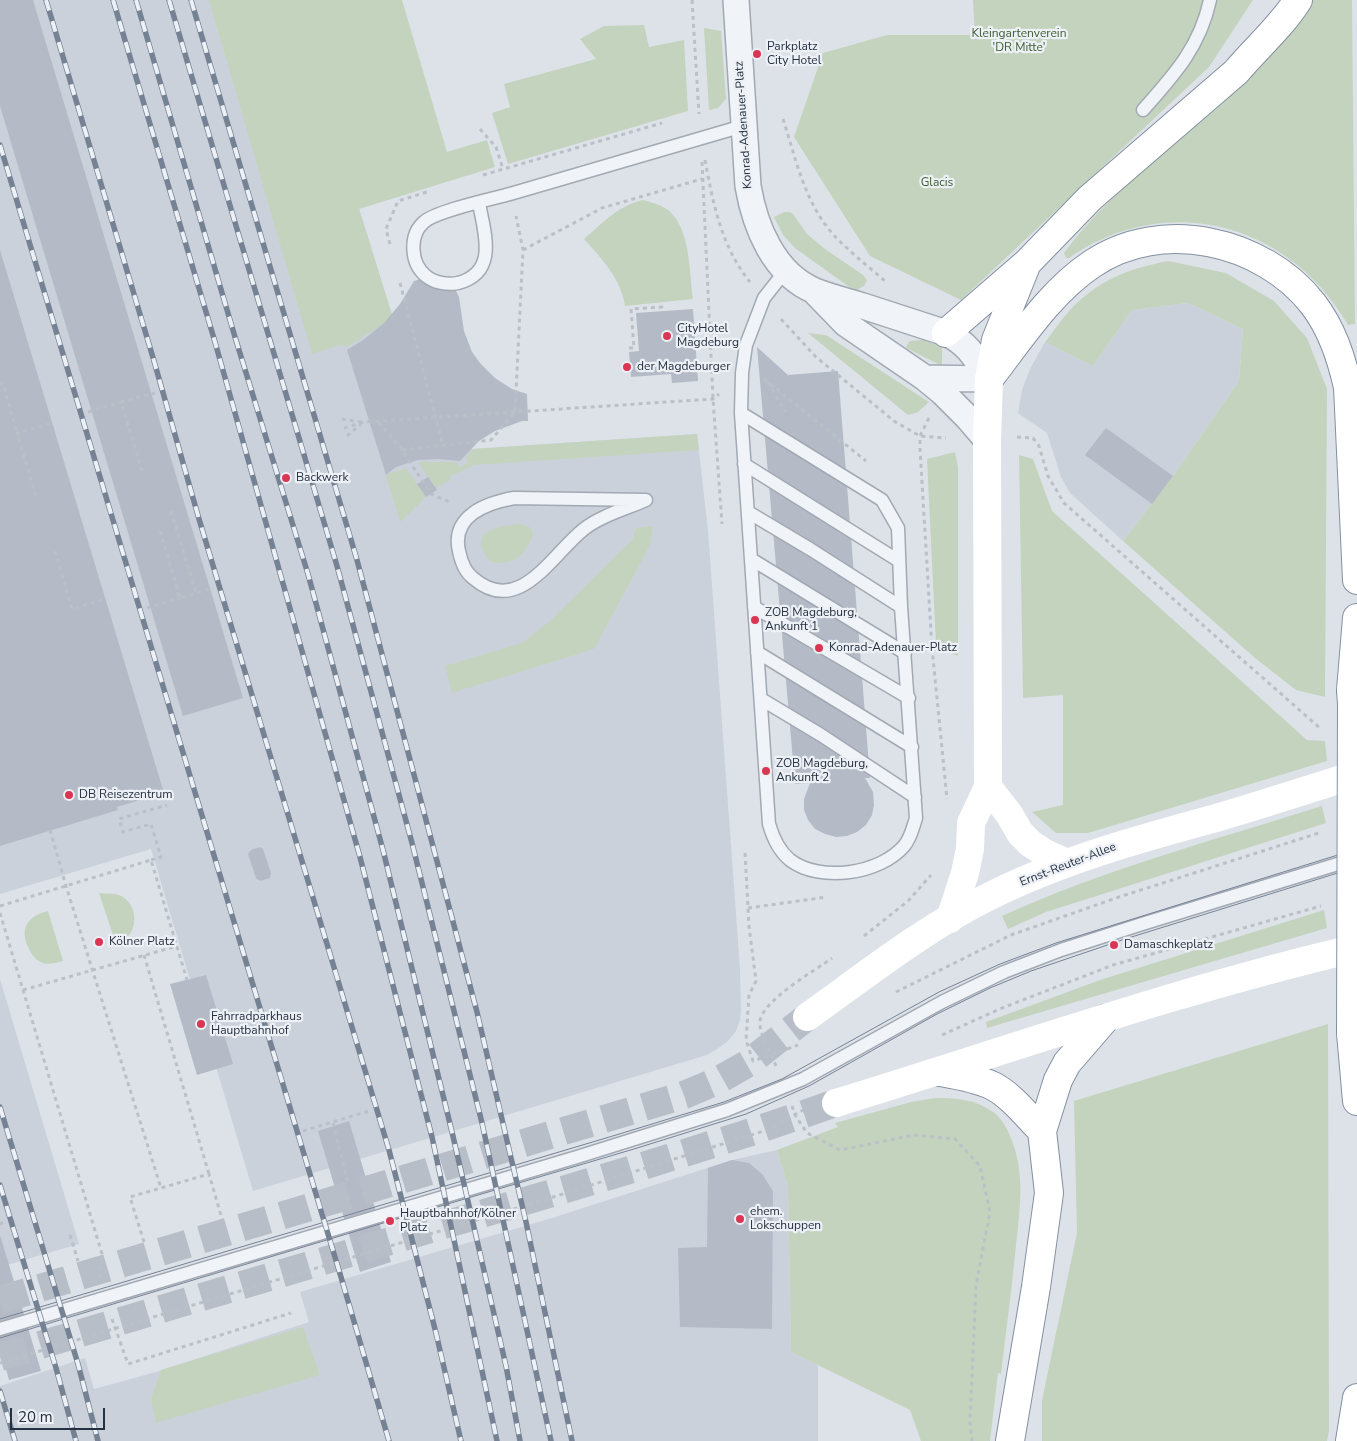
<!DOCTYPE html>
<html>
<head>
<meta charset="utf-8">
<style>
  body { margin:0 }
  #map { position:relative; width:1357px; height:1441px; overflow:hidden; background:#dde2e9; font-family:"Nunito Sans",sans-serif }
  canvas { display:block }
  .scale { position:absolute; left:10px; top:1408px; width:95px; height:22px; box-sizing:border-box; border:2px solid #253041; border-top:0; padding-left:6px; font-size:15px; line-height:18px; white-space:nowrap; color:#253041; -webkit-text-stroke:4px #edf1f6; paint-order:stroke }
</style>
</head>
<body>
<div id="map">
<canvas width="1357" height="1441"></canvas>
<div class="scale">20 m</div>
</div>
<script>
const ctx = document.querySelector('canvas').getContext('2d');
ctx.lineJoin = 'round';
function fillPath(path, color) { ctx.fillStyle = color; ctx.fill(path, 'evenodd'); }
function trace(path, color, width, dash) { ctx.strokeStyle = color; ctx.lineWidth = width; ctx.lineCap = dash ? 'butt' : 'round'; ctx.setLineDash(dash || []); ctx.stroke(path); }
function label(font, color, halo, rows, align = 'center') {
  ctx.font = font + ' "Nunito Sans",sans-serif'; ctx.lineWidth = 4.5; ctx.setLineDash([]); ctx.textBaseline = 'middle'; ctx.strokeStyle = halo; ctx.fillStyle = color; for (const [text, x, y, turn = 0] of rows) {
    ctx.save(); ctx.translate(x, y); ctx.rotate((+turn || 0) * Math.PI / 180); ctx.textAlign = isNaN(turn) ? turn : align; if (halo) ctx.strokeText(text, 0, 0); ctx.fillText(text, 0, 0); ctx.restore();
  }
}
fillPath(new Path2D(`
  M 0,0 L 402,0 L 351,182 L 393,318 L 471,449 L 697,434 L 708,530 L 740,969 L 741,1010 L 740,1020 L 736,1031 L 727,1042 L 717,1049 L 707,1055 L 253,1191 L 151,849 L 0,894 Z
  M 1188,303 L 1243,329 L 1239,381 L 1173,476 L 1123,541 L 1070,493 L 1061,477 L 1047,433 L 1018,413 L 1022,390 L 1030,369 L 1045,342 L 1093,366 L 1132,310 Z
  M 0,979 L 79,1244 L 0,1267 Z
  M 777,1150 L 788,1187 L 791,1352 L 818,1365 L 818,1441 L 0,1441 L 0,1386 L 85,1358 L 94,1389 L 156,1372 L 309,1322 L 300,1292 L 552,1218 L 732,1160 Z`), '#cbd1db');
fillPath(new Path2D(`
  M 209,0 L 402,0 L 447,152 L 487,140 L 495,167 L 359,209 L 393,318 L 347,347 L 340,345 L 312,354 Z
  M 973,0 L 1253,0 L 1209,67 L 961,300 L 870,256 L 794,137 L 823,53 L 887,35 L 975,35 Z
  M 1310,0 L 1352,0 L 1355,324 L 1348,325 C 1289,223 1167,190 1069,258 L 1066,258 L 1064,253 C 1108,193 1169,151 1224,102 C 1258,72 1288,38 1310,0 Z
  M 644,25 L 649,47 L 684,40 L 688,111 L 508,164 L 492,113 L 510,107 L 504,84 L 596,59 L 580,39 L 604,26 Z
  M 704,28 L 721,31 L 726,99 L 718,108 L 709,110 Z
  M 643,200 C 650,202 658,204 665,208 C 691,224 689,272 693,299 L 625,306 C 621,279 602,259 584,239 C 603,223 617,206 643,200 Z
  M 784,212 L 790,212 L 793,214 L 807,234 L 825,249 L 863,275 L 867,280 L 864,286 L 857,290 L 852,289 L 795,248 L 783,235 L 774,217 Z
  M 1168,261 L 1226,273 L 1274,301 L 1307,338 L 1327,389 L 1325,697 L 1296,690 L 1255,658 L 1123,541 L 1173,476 L 1239,381 L 1243,329 L 1188,303 L 1132,310 L 1093,366 L 1045,342 C 1056,328 1067,311 1080,300 C 1108,276 1133,268 1168,261 Z
  M 808,333 L 826,335 L 929,402 L 918,412 L 908,415 Z
  M 923,340 L 942,347 L 942,366 L 906,348 L 907,345 L 910,341 Z
  M 697,434 L 699,450 L 474,465 L 449,477 L 451,480 L 435,488 L 418,462 L 456,462 L 459,467 L 468,463 L 466,457 L 474,449 Z
  M 955,452 L 958,467 L 958,656 L 936,646 L 927,459 Z
  M 1019,455 L 1033,459 L 1052,511 L 1307,740 L 1325,741 L 1327,761 L 1088,833 L 1056,833 L 1032,812 L 1063,805 L 1063,695 L 1023,698 Z
  M 406,468 L 426,497 L 400,522 L 386,475 Z
  M 519,524 L 530,527 L 533,534 C 527,554 513,567 491,562 C 466,532 494,527 519,524 Z
  M 653,526 L 650,545 L 594,649 L 452,693 L 445,666 L 522,643 L 550,621 L 633,539 L 636,528 Z
  M 1322,806 L 1326,823 L 1046,912 L 1008,929 L 1002,916 C 1105,869 1215,840 1322,806 Z
  M 99,893 C 105,894 114,893 119,895 C 135,901 139,923 129,935 C 126,939 120,941 116,944 Z
  M 1324,910 L 1327,928 L 987,1028 L 986,1022 L 1103,979 Z
  M 48,911 L 63,961 C 56,963 49,965 43,963 C 36,961 32,955 29,949 C 19,929 27,916 48,911 Z
  M 1328,1024 L 1329,1431 L 1327,1441 L 1042,1441 L 1042,1400 L 1077,1233 L 1074,1101 Z
  M 935,1098 C 956,1098 975,1099 993,1112 C 1007,1122 1015,1146 1018,1162 C 1023,1189 1019,1218 1016,1245 C 1012,1288 1006,1331 1001,1374 L 998,1373 L 990,1441 L 921,1441 L 910,1410 L 791,1352 L 788,1187 L 777,1150 L 838,1127 L 835,1123 L 911,1102 Z
  M 303,1327 L 320,1375 L 156,1423 L 151,1399 L 161,1370 Z`), '#c4d3bd');
fillPath(new Path2D(`
  M 0,0 L 33,0 L 243,698 L 183,716 L 0,106 Z
  M 0,250 L 164,793 L 117,807 L 118,810 L 0,846 Z
  M 424,278 L 455,289 L 459,297 L 464,331 L 472,352 L 480,363 L 495,378 L 512,389 L 527,394 L 528,421 L 522,421 L 495,431 L 479,441 L 460,461 L 438,459 L 418,460 L 396,467 L 386,475 L 347,350 L 363,340 L 384,323 L 400,304 L 414,281 Z
  M 693,309 L 698,381 L 672,383 L 671,374 L 631,377 L 629,352 L 639,351 L 636,313 Z
  M 757,347 L 788,375 L 838,371 L 870,778 L 865,778 L 873,792 L 874,805 L 872,815 L 866,825 L 857,832 L 847,836 L 836,837 L 825,834 L 815,829 L 808,820 L 804,810 L 804,799 L 810,783 L 795,784 Z
  M 1106,428 L 1173,476 L 1152,504 L 1085,455 Z
  M 428,477 L 437,490 L 426,497 L 417,484 Z
  M 260,847 L 263,849 L 271,873 L 270,878 L 260,881 L 256,878 L 248,854 L 251,850 Z
  M 206,975 L 233,1064 L 197,1075 L 170,984 Z
  M 349,1121 L 391,1262 L 360,1272 L 318,1131 Z
  M 732,1160 L 749,1163 L 762,1174 L 773,1191 L 772,1329 L 680,1327 L 678,1248 L 707,1247 L 708,1168 Z
  M 0,1235 L 41,1371 L 9,1380 L 0,1348 Z`), '#b4bbc6');
trace(new Path2D(`
  M 0,1300 L 684,1095 L 717,1081 L 747,1064 L 807,1017
  M 0,1357 L 643,1166 L 745,1134 L 836,1103`), '#b8bec7', 28, [28, 14]);
const service = new Path2D(`
  M 1143,110 C 1174,75 1200,47 1210,0
  M 479,203 C 484,232 499,272 458,283 C 448,285 434,283 426,276 C 410,263 409,235 424,222 C 436,211 492,199 510,194 C 588,172 665,148 743,126
  M 741,413 L 882,500 L 898,528 L 901,607 L 916,818 C 913,827 911,838 904,846 C 880,874 820,883 790,860 C 779,851 773,838 769,824 L 741,413 L 742,373 L 746,345 L 764,298 L 786,270
  M 744,464 L 899,561
  M 514,498 L 646,500 C 626,509 602,515 584,529 C 552,554 519,618 473,578 C 465,572 461,561 459,551 C 451,516 486,503 514,498 Z
  M 748,512 L 810,549 L 901,607
  M 751,559 L 905,653
  M 754,607 L 909,698
  M 757,652 L 912,747
  M 761,699 L 821,735 L 915,797
  M 0,1329 L 577,1157 L 727,1110 L 803,1079 L 942,1002 L 1004,972 L 1061,950 L 1142,924 L 1354,859`);
const minor = new Path2D(`
  M 736,0 L 748,186 C 755,227 774,274 815,291 C 830,297 847,301 863,306 C 890,315 918,324 946,333 C 969,344 976,359 989,379
  M 816,293 L 846,324 L 925,378 L 942,392 L 968,418 L 987,440
  M 925,378 L 989,379`);
const trunk = new Path2D(`
  M 946,333 L 1028,262 L 1090,198 L 1236,72 C 1256,48 1281,27 1298,0
  M 990,374 L 996,340 L 1025,268
  M 989,379 C 1020,339 1050,292 1092,264 C 1161,217 1263,240 1313,304 C 1332,329 1341,357 1348,387 L 1357,580
  M 1351,690 L 1357,618
  M 1351,1033 L 1357,1101
  M 940,1072 C 957,1075 976,1078 993,1086 C 1012,1096 1027,1116 1042,1131
  M 1010,1441 L 1036,1287 L 1049,1193 L 1042,1131 L 1058,1080 L 1067,1063 L 1105,1019
  M 1350,1441 L 1357,1398`);
trace(service, '#a2a9b3', 15);
trace(minor, '#a2a9b3', 28);
trace(trunk, '#8390a1', 30);
trace(new Path2D(`
  M 692,0 L 699,114
  M 783,119 C 794,153 802,190 822,220 C 838,244 865,263 886,282
  M 480,129 L 496,147 L 503,169
  M 705,160 C 713,203 721,246 750,282
  M 702,162 L 713,399 L 722,524
  M 483,175 L 662,123
  M 390,244 L 386,229 L 398,201 L 430,191
  M 523,250 L 602,208 L 702,179
  M 400,283 L 443,445
  M 781,319 L 816,357 L 894,421 L 920,436 L 946,438
  M 629,348 L 634,348 L 631,309 L 662,307 L 663,311
  M 764,379 L 866,461
  M 768,382 L 785,412
  M 0,384 L 3,383 L 17,433
  M 88,412 L 121,402
  M 929,418 L 920,436 L 920,449 L 932,648 L 947,799
  M 342,419 L 361,422
  M 379,422 L 402,450 L 431,494 L 452,503
  M 344,428 L 364,422 L 697,400 L 713,399 L 719,394
  M 347,436 L 361,424
  M 1017,437 L 1033,438 L 1039,446 L 1048,476 L 1064,503 L 1321,729
  M 402,450 L 491,440 L 515,412 L 523,250 L 516,216
  M 142,471 L 121,402 L 155,393
  M 36,496 L 17,433 L 52,423
  M 171,511 L 196,593
  M 160,531 L 180,598 L 213,588
  M 55,551 L 72,609 L 105,599
  M 147,608 L 180,598
  M 50,830 L 66,886 L 161,1188
  M 745,853 L 749,926 L 756,981 L 749,995 L 746,1040 L 753,1061 L 798,1045
  M 151,860 L 161,857 L 151,824 L 123,832 L 119,819 L 167,805
  M 0,906 L 151,860 L 187,980
  M 748,908 L 827,897
  M 0,913 L 102,1254 L 100,1277
  M 864,936 L 908,901 L 931,875
  M 144,955 L 209,1174
  M 23,990 L 177,946
  M 896,992 L 1011,935 L 1119,897 L 1322,832
  M 942,1035 L 1002,1008 L 1113,965 L 1321,906
  M 776,1066 C 771,1053 762,1039 760,1026 C 755,1004 816,970 832,958
  M 792,1106 L 795,1115 L 807,1133 L 840,1150 L 914,1135 L 955,1139 L 980,1166 L 990,1212 L 976,1285 L 970,1422 L 972,1441
  M 333,1123 L 348,1183
  M 303,1131 L 369,1111
  M 0,1224 L 3,1223
  M 70,1235 L 78,1261
  M 144,1242 L 130,1197 L 209,1174 L 222,1219
  M 112,1319 L 128,1364 L 291,1313
  M 0,1363 L 550,1198 L 767,1130 L 807,1108`), '#bbc0c8', 3, [4, 4]);
trace(service, '#f0f3f7', 12);
trace(minor, '#f0f3f7', 25);
trace(new Path2D(`
  M 988,787 L 1009,814 L 1020,833 L 1031,844 L 1045,853 L 1067,863
  M 950,919 L 965,873 L 970,849 L 971,823 L 988,787 L 987,440 L 989,379
  M 807,1017 C 866,975 925,928 990,896 C 1062,860 1139,839 1216,818 C 1263,804 1310,789 1357,774
  M 836,1103 C 1009,1050 1181,989 1357,948`), '#fff', 28);
trace(trunk, '#fff', 28);
trace(new Path2D(`
  M 0,1319 L 616,1135 L 724,1102 L 782,1079 L 939,992 L 1000,964 L 1056,943 L 1357,849
  M 0,1338 L 390,1221 L 634,1149 L 746,1114 L 809,1086 L 937,1014 L 990,988 L 1031,971 L 1125,939 L 1357,867`), '#758294', 1);
const rail = new Path2D(`
  M 46,0 L 154,361 L 199,519 L 389,1150 L 436,1333 L 461,1441
  M 113,0 L 215,342 L 360,857 L 432,1137 L 497,1441
  M 136,0 L 235,337 L 308,574 L 383,850 L 452,1132 L 506,1366 L 520,1441
  M 169,0 L 337,566 L 412,843 L 482,1123 L 551,1441
  M 191,0 L 357,560 L 477,1012 L 526,1222 L 572,1441
  M 0,145 L 341,1277 L 389,1441
  M 0,1107 L 78,1364 L 98,1441
  M 0,1185 L 56,1368 L 76,1441
  M 0,1391 L 15,1441`);
trace(rail, '#758294', 5.5);
trace(rail, '#edf1f6', 4, [11]);
const trunkBridge = new Path2D(`
  M 1351,690 L 1352,704 L 1351,1033`);
trace(trunkBridge, '#8390a1', 30, []);
trace(trunkBridge, '#fff', 28);
for (const [x, y, r, color] of [
  [757,54,5,"#db3554"],
  [667,336,5,"#db3554"],
  [627,367,5,"#db3554"],
  [286,478,5,"#db3554"],
  [755,620,5,"#db3554"],
  [819,648,5,"#db3554"],
  [766,771,5,"#db3554"],
  [69,795,5,"#db3554"],
  [99,942,5,"#db3554"],
  [1114,945,5,"#db3554"],
  [201,1024,5,"#db3554"],
  [740,1219,5,"#db3554"],
  [390,1221,5,"#db3554"]
]) { const dot = new Path2D(); dot.arc(x, y, r, 0, 2 * Math.PI); ctx.fillStyle = color; ctx.fill(dot); trace(dot, '#edf1f6', 2); }
label('12px', '#3b5e31', '#edf1f6', [
  ["Kleingartenverein",1019,34],
  ["'DR Mitte'",1019,48],
  ["Glacis",937,183]
]);
label('12px', '#253041', '#edf1f6', [
  ["Parkplatz",767,47],
  ["City Hotel",767,61],
  ["CityHotel",677,329],
  ["Magdeburg",677,343],
  ["der Magdeburger",637,367],
  ["Backwerk",296,478],
  ["ZOB Magdeburg,",765,613],
  ["Ankunft 1",765,627],
  ["Konrad-Adenauer-Platz",829,648],
  ["ZOB Magdeburg,",776,764],
  ["Ankunft 2",776,778],
  ["DB Reisezentrum",79,795],
  ["Kölner Platz",109,942],
  ["Damaschkeplatz",1124,945],
  ["Fahrradparkhaus",211,1017],
  ["Hauptbahnhof",211,1031],
  ["ehem.",750,1212],
  ["Lokschuppen",750,1226],
  ["Hauptbahnhof/Kölner",400,1214],
  ["Platz",400,1228]
], 'left');
label('12px', '#253041', '#edf1f6', [
  ["Konrad-Adenauer-Platz",744,125,-94],
  ["Ernst-Reuter-Allee",1068,865,-21]
]);
</script>
</body>
</html>
